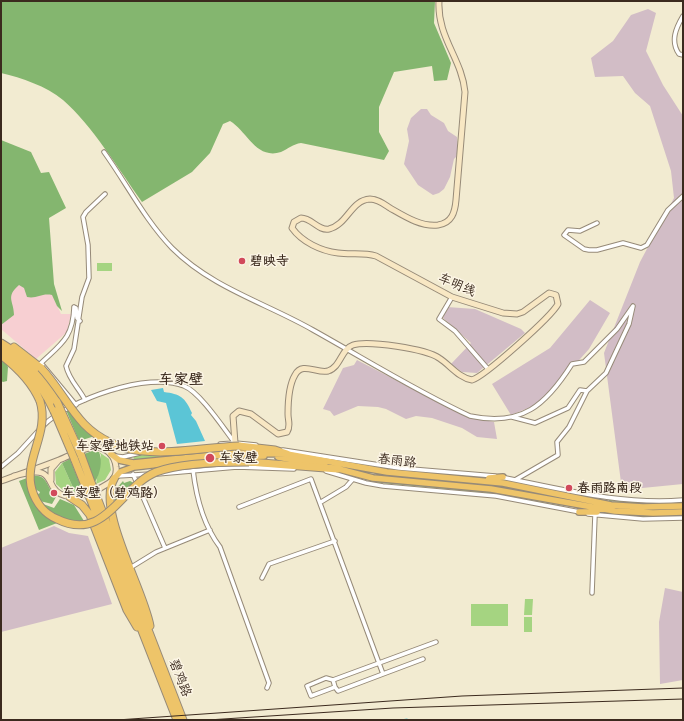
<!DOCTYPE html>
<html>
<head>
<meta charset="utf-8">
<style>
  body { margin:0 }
  #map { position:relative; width:684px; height:721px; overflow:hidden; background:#f2ebd1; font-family:"Comic Neue",sans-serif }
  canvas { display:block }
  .frame { position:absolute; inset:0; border:2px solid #3b2a1e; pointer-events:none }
</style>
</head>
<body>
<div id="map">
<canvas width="684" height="721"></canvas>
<div class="frame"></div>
</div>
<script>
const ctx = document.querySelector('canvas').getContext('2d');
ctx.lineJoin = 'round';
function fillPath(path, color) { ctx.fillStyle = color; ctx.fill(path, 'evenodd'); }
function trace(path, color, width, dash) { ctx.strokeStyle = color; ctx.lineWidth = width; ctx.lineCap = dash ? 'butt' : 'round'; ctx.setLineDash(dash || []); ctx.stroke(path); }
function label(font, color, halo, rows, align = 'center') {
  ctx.font = font + ' "Comic Neue","LXGW WenKai TC",sans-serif'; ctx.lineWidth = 3; ctx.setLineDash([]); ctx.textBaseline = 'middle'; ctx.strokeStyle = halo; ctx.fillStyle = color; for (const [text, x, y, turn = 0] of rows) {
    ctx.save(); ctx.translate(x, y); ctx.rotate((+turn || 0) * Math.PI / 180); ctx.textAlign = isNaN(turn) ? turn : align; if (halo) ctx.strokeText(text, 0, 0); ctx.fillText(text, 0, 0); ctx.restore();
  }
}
fillPath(new Path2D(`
  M 1,237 L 53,292 L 55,301 L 61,314 L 71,314 L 67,332 L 36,359 L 1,329 Z`), '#f7cfd2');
fillPath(new Path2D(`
  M 648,9 L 656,13 L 646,51 L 663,85 L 683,116 L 683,484 L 622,490 L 604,353 L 640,262 L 674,198 L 671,171 L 650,106 L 635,93 L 623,76 L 595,77 L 591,58 L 613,41 L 631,15 Z
  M 421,109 L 427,109 L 431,115 L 444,123 L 448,131 L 457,137 L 458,150 L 456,157 L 454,159 L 450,177 L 444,189 L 439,193 L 433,195 L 418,185 L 404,164 L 409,141 L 407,129 L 411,118 Z
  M 590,300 L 610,313 L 589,349 L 547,396 L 531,407 L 511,415 L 492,384 L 550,348 Z
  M 447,307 L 475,309 L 521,329 L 525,333 L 477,373 L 462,372 L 451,364 L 471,343 L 443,318 Z
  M 357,360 L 467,417 L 494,422 L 497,439 L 477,437 L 462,428 L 432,418 L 416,416 L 406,419 L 386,409 L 378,407 L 358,406 L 334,416 L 330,411 L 323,409 L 343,368 L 354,365 Z
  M 54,526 L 69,533 L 88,536 L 112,604 L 1,632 L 1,548 Z
  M 665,588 L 683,592 L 683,680 L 660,684 L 659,622 Z`), '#d2bdc6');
fillPath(new Path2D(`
  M 97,263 L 112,263 L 112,271 L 97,271 Z
  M 241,449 L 137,461 L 133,458 L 137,454 L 153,455 L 207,450 Z
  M 99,452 L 109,459 L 111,470 L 105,480 L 96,484 L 101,455 Z
  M 62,463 L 75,492 L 64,491 L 56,484 L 55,472 Z
  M 525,599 L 533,599 L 532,615 L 524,615 Z
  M 471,604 L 508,604 L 508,626 L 471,626 Z
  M 524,617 L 532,617 L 532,632 L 524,632 Z`), '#a5d481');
fillPath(new Path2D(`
  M 1,1 L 435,1 L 434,23 L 451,63 L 447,80 L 434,81 L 432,66 L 394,72 L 379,107 L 379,132 L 389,151 L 384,160 L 301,143 C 293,144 288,149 281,152 C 256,160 247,131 230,121 L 223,124 L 210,153 L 192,172 L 142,202 C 119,170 92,125 63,100 C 46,86 22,78 1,73 Z
  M 1,140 L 31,152 L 41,173 L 49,172 L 66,208 L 49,218 L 54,284 L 62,311 L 57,306 L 52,295 C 41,293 37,299 27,297 L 24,288 L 19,285 C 5,297 14,301 14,315 L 1,325 Z
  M 1,358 L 5,361 L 8,367 L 7,381 L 3,382 L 1,381 Z
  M 69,409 L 95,436 L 79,441 L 66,410 Z
  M 92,451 L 99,452 C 103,461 100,474 95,482 L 84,454 Z
  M 70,459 L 82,489 L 75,492 L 62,463 Z
  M 33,476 C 48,474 47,489 56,497 L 52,504 L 40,501 L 37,493 L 39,494 L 40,492 L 35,489 Z
  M 27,478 L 28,485 L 57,523 L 39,530 L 19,481 Z
  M 123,481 L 124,483 L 130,481 L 134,483 L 115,504 L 115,490 Z
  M 371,481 L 489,492 L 563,506 L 564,508 L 488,493 L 371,482 Z
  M 60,499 L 74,505 L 84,521 C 68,522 53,516 43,504 L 54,508 Z
  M 609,500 L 645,502 L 683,501 L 683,503 L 645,504 L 609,501 Z
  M 683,514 L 683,516 L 646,518 L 613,515 Z`), '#84b66f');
fillPath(new Path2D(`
  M 163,388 L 164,392 C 180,394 185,397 192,413 L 191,415 L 196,421 L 205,441 L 177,444 L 166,403 L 157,401 L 151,390 Z`), '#5bc5d6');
trace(new Path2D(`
  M 401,720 L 407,719`), '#5bc5d6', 1);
const street = new Path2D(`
  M 683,16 C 676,28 670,41 679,54 L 683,55
  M 104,152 C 127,184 145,220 172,248 C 212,288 266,303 313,330 C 365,359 416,391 470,416 C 522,427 546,405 572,364 L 584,362 L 617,329 L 633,306 L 629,324 L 606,373 L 587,391 L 580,390 L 568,408 L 535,423 L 512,417
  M 597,223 L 580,231 L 568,230 L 564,235 L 584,249 L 589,250 L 597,250 L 623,243 L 641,248 L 647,245 L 668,210 L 683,196
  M 452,297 L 439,319 L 455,331 L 488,369
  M 74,307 L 76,308 L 77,318 L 80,321
  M 41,363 L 76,405
  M 38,366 C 59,345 73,340 74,307
  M 85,400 C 79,388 69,380 66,366 L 74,349 L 82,297 L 89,278 L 88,245 L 83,217 L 86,212 L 105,194
  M 43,426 C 68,400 149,371 184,386 C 200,392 224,429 235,443
  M 220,444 L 235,443 L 256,445
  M 283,450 L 399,468 L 495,476
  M 115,456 L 123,457 L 140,453
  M 1,467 L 18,453 L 39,430
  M 193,470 C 196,496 204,526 220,547 L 269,683 L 267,688
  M 326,471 L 366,483 L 383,486 L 496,496 L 580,512
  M 133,474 L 165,548
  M 157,474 L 237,467 L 294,469
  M 117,476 L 151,474
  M 501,477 C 562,489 620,505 683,500
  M 515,480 L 558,455 L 557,442 L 569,427 L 587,391
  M 321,502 L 346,487 L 353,479
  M 239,507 L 311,479 L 383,674 L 338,691 L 335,687 L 311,696 L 307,686 L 326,678 L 333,680 L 335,687
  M 588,514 L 643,519 L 683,518
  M 130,568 L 156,552 L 210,530
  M 262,578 L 269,564 L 335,541
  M 592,593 L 595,515
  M 383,674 L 423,659
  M 333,680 L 436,642`);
const secondary = new Path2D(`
  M 235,443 L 233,416 L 239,411 L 251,414 L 278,434 L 287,432 C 291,426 288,421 288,414 C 288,403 289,385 295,375 C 302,361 317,374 328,371 C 341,367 341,349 353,345 C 368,340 426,349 439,358 C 450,365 459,378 472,380 C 485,376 551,317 558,304 L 556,295 L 549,293 L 523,312 L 517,314 L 503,313 L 452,297 L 376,256 C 363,252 351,255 338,253 C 321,251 302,242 292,228 L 294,222 L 301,218 C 312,218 318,231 329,229 C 347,225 351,200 370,199 C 378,199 384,204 390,208 C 404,216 421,227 438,225 C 452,223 455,212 456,200 L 465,92 C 462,59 437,37 439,1
  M 51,480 L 51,469 L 58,461
  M 1,481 C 20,474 39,468 59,460 C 70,456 84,447 96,447 C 107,448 115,456 116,467 C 117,474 115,479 109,483 C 95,492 65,506 53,487 C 50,482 48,475 42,473 C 34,470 23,474 14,476`);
const primary = new Path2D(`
  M 111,454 L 119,460 L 133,463 L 234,453 L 287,454 L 387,472 L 503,483 L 611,505 L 643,507 L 683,506
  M 278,457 L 325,466
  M 335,468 L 373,478 L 491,489 L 615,511 L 653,513 L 683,512
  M 489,478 L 503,477
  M 114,479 L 120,472 L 134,467 L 221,457 L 264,456
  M 579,512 L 597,512`);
const highway = new Path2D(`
  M 1,343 C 25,357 43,378 57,402
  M 14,347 L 41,368
  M 1,350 C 26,365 42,385 54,411
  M 1,355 C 18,368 32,382 40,401
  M 239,446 L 275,450 L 287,454
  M 81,455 L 92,485
  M 74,458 L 86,488
  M 249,462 L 338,469
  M 114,479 C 96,510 144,590 150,626
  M 96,495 L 183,720
  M 70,497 L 82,505 L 90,515 L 127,610 L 137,627
  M 90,498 L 177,720`);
trace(street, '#968a78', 5.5);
trace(secondary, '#968a78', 7);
trace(primary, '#968a78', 8);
trace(highway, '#968a78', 9);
trace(street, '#fff', 3.5);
trace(secondary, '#f8e7c3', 5);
trace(primary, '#eec469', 5.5);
trace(highway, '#eec469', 7);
trace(new Path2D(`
  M 117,720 L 462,696 L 683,688
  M 208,720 L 393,708 L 683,699`), '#3b2a1e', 1);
const highwayBridge = new Path2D(`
  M 41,368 C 57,385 68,407 84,424 C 126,467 186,448 239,446
  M 40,401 C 50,433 23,460 32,490 C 36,503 45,514 57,519 C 105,543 120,487 156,472 C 180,463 224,462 249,462
  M 57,402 L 81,455
  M 54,411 L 74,458
  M 92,485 L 96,495
  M 86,488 L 90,498`);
trace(highwayBridge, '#968a78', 9, []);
trace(highwayBridge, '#eec469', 7);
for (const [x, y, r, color] of [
  [242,261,4,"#d1495b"],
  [162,446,4,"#d1495b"],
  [210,458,5,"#d1495b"],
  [569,488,4,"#d1495b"],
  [54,493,4,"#d1495b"]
]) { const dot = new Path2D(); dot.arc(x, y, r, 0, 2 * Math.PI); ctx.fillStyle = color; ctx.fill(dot); trace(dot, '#fcf5e5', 1.5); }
label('bold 13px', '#3b2a1e', '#fcf5e5', [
  ["碧映寺",250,261],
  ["车家壁地铁站",154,446,"right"],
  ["车家壁",219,458],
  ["春雨路南段",577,488],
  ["车家壁（碧鸡路）",62,493]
], 'left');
label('13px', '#3b2a1e', '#fcf5e5', [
  ["车明线",457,285,23],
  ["春雨路",397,461,7],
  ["碧鸡路",180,678,69]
]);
label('bold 15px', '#3b2a1e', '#fcf5e5', [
  ["车家壁",181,380]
]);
</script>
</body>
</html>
